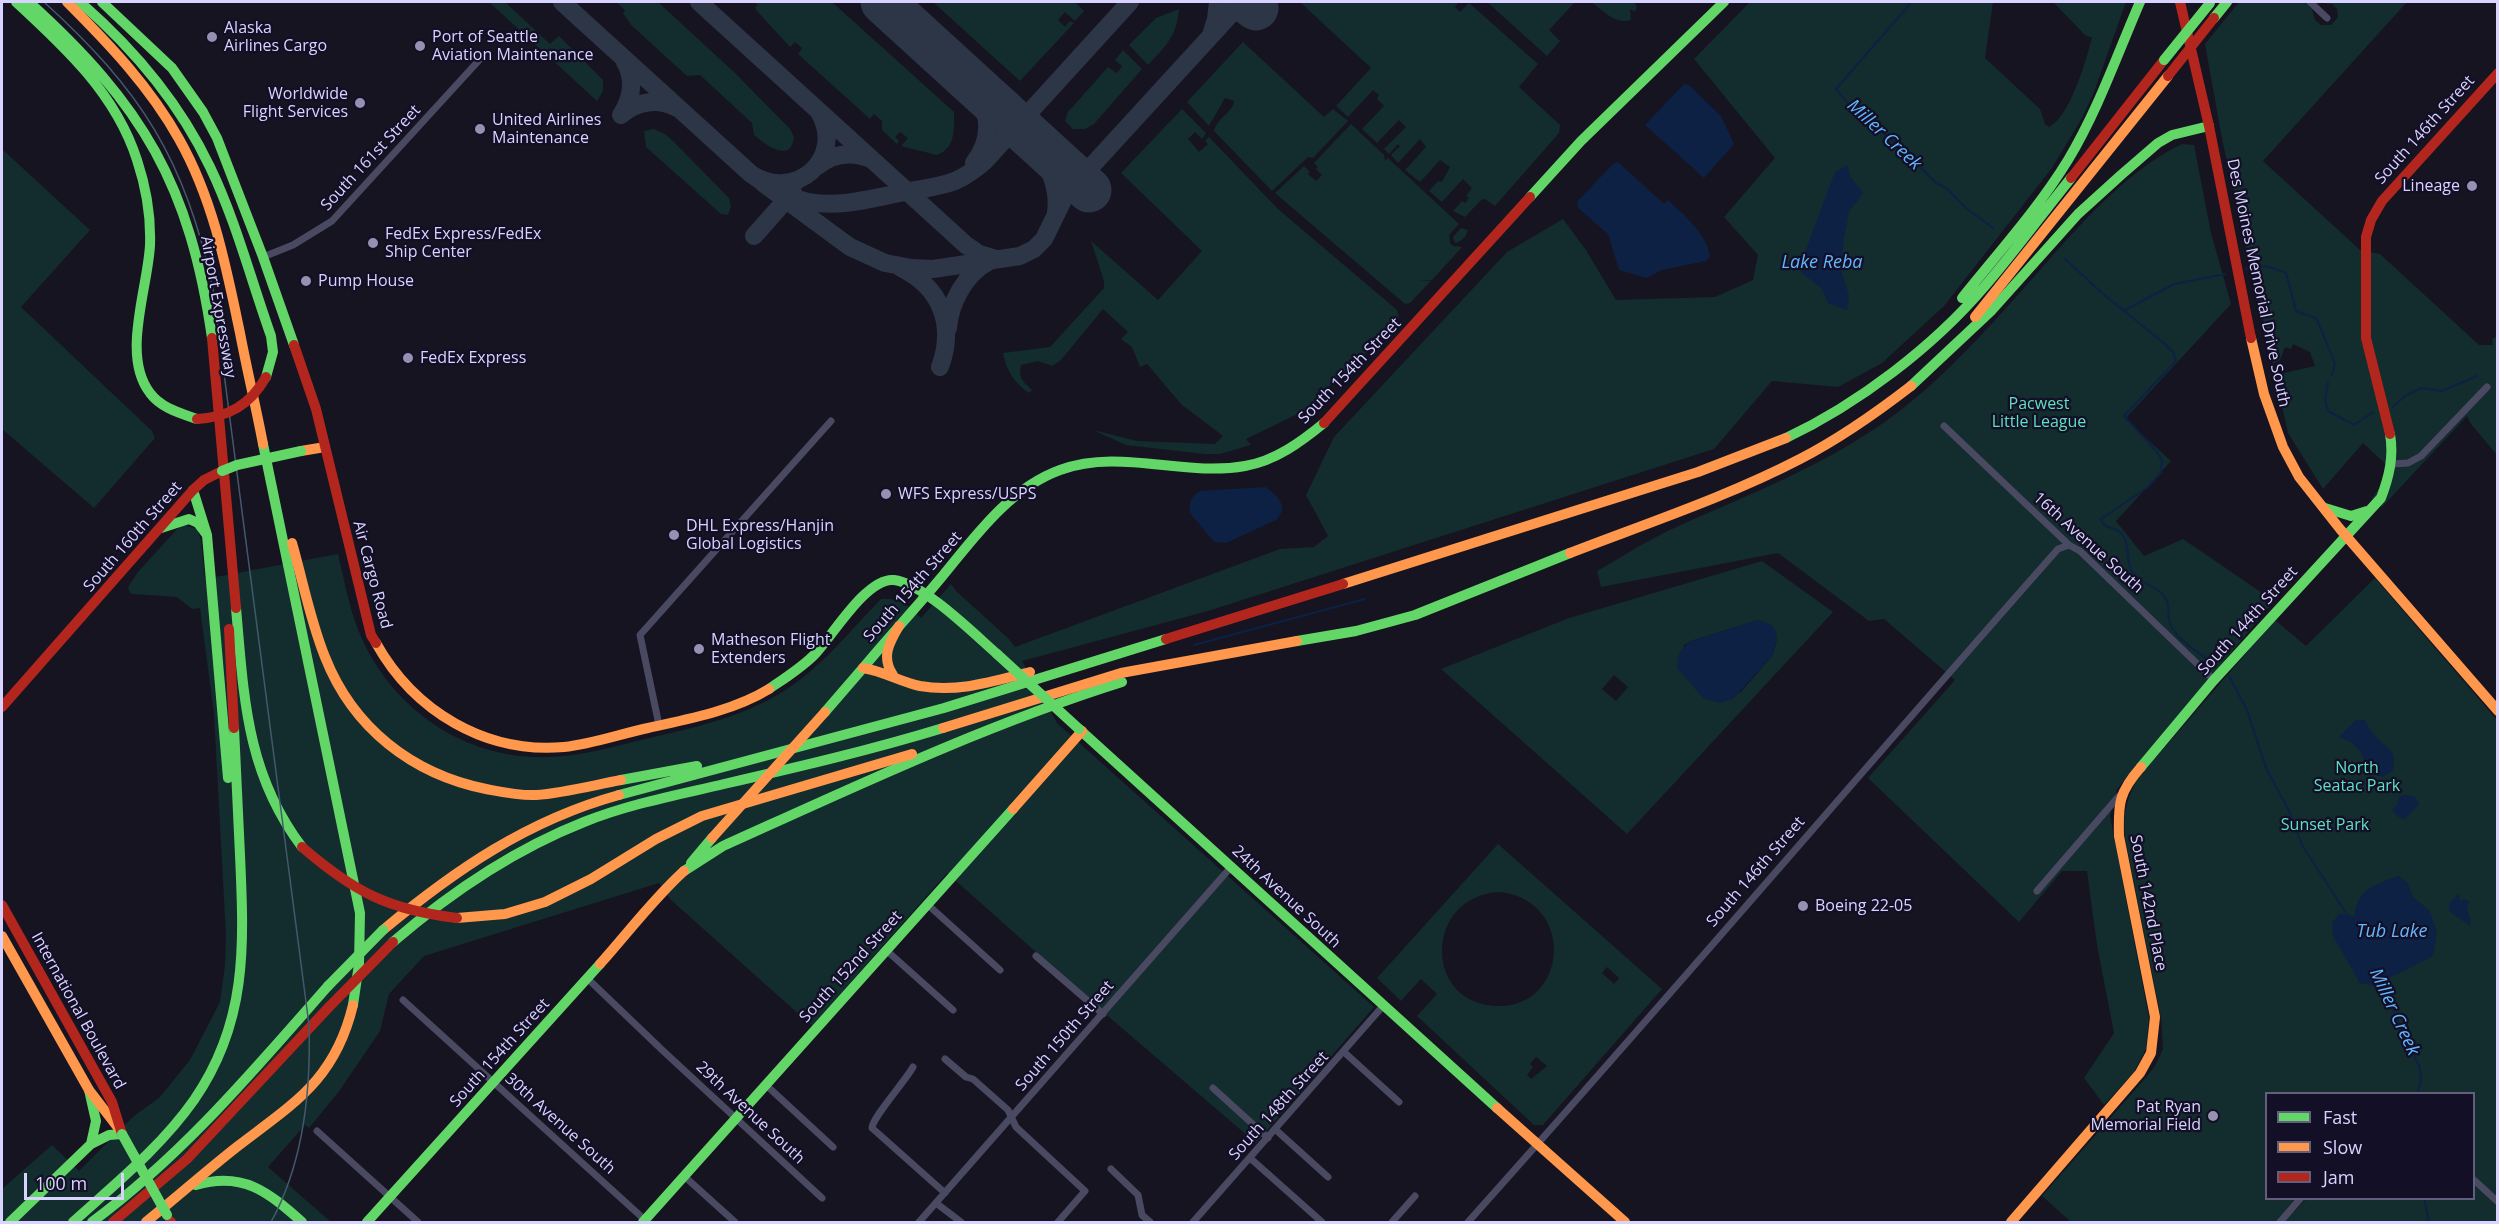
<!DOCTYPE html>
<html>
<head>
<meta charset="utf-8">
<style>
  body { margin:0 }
  #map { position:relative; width:2499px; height:1224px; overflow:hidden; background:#161421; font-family:"Open Sans",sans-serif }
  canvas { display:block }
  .frame { position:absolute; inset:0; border:3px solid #d9d4ff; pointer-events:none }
  .legend { position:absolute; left:2265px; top:1092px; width:210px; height:108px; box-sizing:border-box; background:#130f26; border:2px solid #625e7d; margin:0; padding:8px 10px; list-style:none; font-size:18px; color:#d9d4ff }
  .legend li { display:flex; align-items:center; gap:12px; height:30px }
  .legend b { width:30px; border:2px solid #625e7d }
  .scale { position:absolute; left:24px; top:1173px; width:100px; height:27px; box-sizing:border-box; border:3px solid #d9d4ff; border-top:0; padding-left:8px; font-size:18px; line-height:21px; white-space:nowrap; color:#d9d4ff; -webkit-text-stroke:4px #130f26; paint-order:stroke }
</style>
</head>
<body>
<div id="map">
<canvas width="2499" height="1224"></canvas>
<div class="frame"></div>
<ul class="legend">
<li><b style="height:8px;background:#63d668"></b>Fast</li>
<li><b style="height:8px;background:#ff974d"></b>Slow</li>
<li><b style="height:8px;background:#b3261e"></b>Jam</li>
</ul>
<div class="scale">100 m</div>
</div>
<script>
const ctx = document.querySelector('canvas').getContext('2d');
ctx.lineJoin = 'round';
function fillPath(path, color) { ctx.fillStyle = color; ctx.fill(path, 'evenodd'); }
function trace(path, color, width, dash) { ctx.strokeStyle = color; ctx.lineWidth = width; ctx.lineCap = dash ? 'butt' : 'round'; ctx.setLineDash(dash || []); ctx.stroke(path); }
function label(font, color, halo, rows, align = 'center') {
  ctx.font = font + ' "Open Sans",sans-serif'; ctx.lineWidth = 4.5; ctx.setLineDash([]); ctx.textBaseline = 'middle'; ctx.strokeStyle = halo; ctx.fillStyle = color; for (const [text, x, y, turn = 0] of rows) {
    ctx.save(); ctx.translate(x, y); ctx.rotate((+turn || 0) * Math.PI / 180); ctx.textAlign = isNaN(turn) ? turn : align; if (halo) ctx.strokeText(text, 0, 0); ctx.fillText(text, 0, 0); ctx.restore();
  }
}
fillPath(new Path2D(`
  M 489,2 L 505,2 L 550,44 L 559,36 L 603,80 L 603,91 L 597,101 Z
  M 616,2 L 658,2 L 735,73 L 790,129 L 794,137 C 791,165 765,144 754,135 L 752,123 L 700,75 L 687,76 L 631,25 L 623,13 L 625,10 Z
  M 754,2 L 832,2 L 954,112 C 954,129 956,148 937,155 L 901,146 L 908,138 L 900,132 L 895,137 L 899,141 L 897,144 L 882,130 L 882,121 L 874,114 L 870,119 L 798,54 L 802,48 L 795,42 L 790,47 L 757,11 L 755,7 L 758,5 Z
  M 933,2 L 1075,2 L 1084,11 L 1075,21 L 1065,12 L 1058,20 L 1065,27 L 1070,21 L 1074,23 L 1020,81 Z
  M 1300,2 L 1459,2 L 1455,7 L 1460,12 L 1469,3 L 1538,64 L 1519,87 L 1560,125 L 1559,133 L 1495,206 L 1485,199 L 1481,200 L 1465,217 L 1453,211 L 1462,201 L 1465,203 L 1469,198 L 1466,196 L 1472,188 L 1463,179 L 1442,202 L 1429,191 L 1438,181 L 1442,182 L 1450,167 L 1440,160 L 1420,182 L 1405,170 L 1426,147 L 1420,139 L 1398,163 L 1391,155 L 1400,146 L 1398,144 L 1389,154 L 1384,149 L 1406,127 L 1399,120 L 1377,143 L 1362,129 L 1384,106 L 1377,99 L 1379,95 L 1373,90 L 1348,117 L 1336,106 L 1371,68 Z
  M 1487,2 L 1575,2 L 1549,30 L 1560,41 L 1547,56 Z
  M 1591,2 L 1634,2 L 1637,7 L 1635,12 L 1630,9 L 1631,20 C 1615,25 1604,11 1591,2 Z
  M 1750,2 L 1993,2 L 1985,58 L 2040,109 L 2045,124 L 2049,127 C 2070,117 2086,60 2092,38 L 2085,35 L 2053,2 L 2126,2 L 2094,92 L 2082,118 L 2052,168 L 1944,306 L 1882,363 L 1838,387 L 1772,381 L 1714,449 L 1208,611 L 1022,661 L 1057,723 L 1374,1007 L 1256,1143 L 1109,1017 L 947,873 L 812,1026 L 671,900 L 659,883 L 424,956 L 389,994 L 380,1031 L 340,1090 L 309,1128 L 305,1125 L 268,1167 L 331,1222 L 2,1222 L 2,1189 L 52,1145 L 79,1171 L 134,1116 L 159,1098 L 190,1060 L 220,1002 L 225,965 L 226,936 L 214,714 L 200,608 L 192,609 L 177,597 L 133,594 L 130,593 L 128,587 L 138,572 L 177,529 L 183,525 L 197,529 L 201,540 L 205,579 L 338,554 C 345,583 350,614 363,641 C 396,712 468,760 548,757 C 581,756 613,747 645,739 C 696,727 746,717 790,687 C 825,663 852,629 881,599 C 900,597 908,606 921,618 L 951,584 L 956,591 L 1009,639 L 1015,647 L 1280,549 L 1314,547 L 1328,536 L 1306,495 L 1334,437 L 1507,252 L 1563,219 L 1586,250 L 1616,300 L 1715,297 L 1753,280 L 1758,255 L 1724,217 L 1775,158 L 1694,59 Z
  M 2239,2 L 2305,2 L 2312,9 L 2315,20 L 2321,25 L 2331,25 L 2338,17 L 2337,9 L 2332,4 L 2317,2 L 2407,2 L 2263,161 L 2360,250 L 2380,254 L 2479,345 L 2493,345 L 2492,339 L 2497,336 L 2497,455 L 2471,424 L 2467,416 L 2382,507 L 2372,498 L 2392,470 L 2363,443 L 2323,489 L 2288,433 L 2275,375 L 2315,366 L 2310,352 L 2293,344 L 2291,349 L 2285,347 L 2280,360 L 2273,364 L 2222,139 L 2205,44 Z
  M 1179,9 C 1177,36 1166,46 1148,65 L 1129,45 L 1156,18 Z
  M 1243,42 L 1324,117 L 1333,109 L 1348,121 L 1313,158 L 1308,157 L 1272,191 L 1214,131 C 1217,118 1234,111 1234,101 L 1225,98 L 1209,126 L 1187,102 Z
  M 1123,50 L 1142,69 L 1094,124 L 1085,129 L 1073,129 L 1065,121 L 1068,112 L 1108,67 L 1117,73 L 1122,66 L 1115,60 Z
  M 1182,109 L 1206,133 L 1202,139 L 1195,132 L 1188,139 L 1199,152 L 1208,144 L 1205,141 L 1209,137 L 1278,209 L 1397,310 L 1399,317 L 1337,383 L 1334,381 L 1310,408 L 1246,439 L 1251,445 L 1220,454 L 1204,454 L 1126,445 L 1093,430 L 1137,441 L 1215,444 L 1223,436 L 1182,405 L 1147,364 L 1140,367 L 1132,347 L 1121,339 L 1128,332 L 1103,309 L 1061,360 L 1052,366 L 1038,361 L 1021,365 C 1018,377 1023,382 1032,390 L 1029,393 C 1015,384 1006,370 1003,353 L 1050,347 L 1104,288 L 1104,281 L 1091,241 L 1158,300 L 1202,251 L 1121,173 Z
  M 1351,124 L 1384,155 L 1385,161 L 1388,158 L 1459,224 L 1449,235 L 1450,243 L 1453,246 L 1462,247 L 1432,280 L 1419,281 L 1431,281 L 1410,303 L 1405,304 L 1275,193 L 1304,166 L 1310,172 L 1308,174 L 1316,181 L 1322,175 L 1316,169 L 1318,167 L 1314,163 Z
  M 654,129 L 665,134 L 673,141 L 729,198 L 731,206 L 728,215 L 721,214 L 646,147 L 644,131 Z
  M 2182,144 L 2194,145 L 2211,233 L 2231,304 L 2125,419 L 2171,461 L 2116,521 L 2144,556 L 2183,539 L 2274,601 L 2117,789 L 2110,816 L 2149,1018 L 2146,1049 L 2134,1072 L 2104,1105 L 2084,1078 L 2114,1033 L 2097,945 L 2087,871 L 2062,871 L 2019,922 L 1868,778 L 1955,680 L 1884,619 L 1869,621 L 1778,553 L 1601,587 L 1597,571 C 1622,557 1646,541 1672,529 C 1751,493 1826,466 1897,413 C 1953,370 2000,315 2047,262 C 2084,220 2131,168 2182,144 Z
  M 2,149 L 90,230 L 21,307 L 152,431 L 155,438 L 94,508 L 2,429 Z
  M 1461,228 L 1468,230 C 1466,237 1461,242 1455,243 L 1453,237 Z
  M 1762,561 L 1833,612 L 1627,834 L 1441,669 L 1569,618 ZM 1758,620 L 1777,639 L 1772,656 L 1740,693 L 1683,646 L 1691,641 ZM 1614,675 L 1628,687 L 1616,701 L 1602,689 Z
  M 2375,578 L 2497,720 L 2497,1222 L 2071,1222 L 2042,1196 L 2147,1076 L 2155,1066 L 2163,1049 L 2161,1018 L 2125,838 C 2122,815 2127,798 2138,778 L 2275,620 L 2306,646 ZM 2266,1094 L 2474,1094 L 2474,1198 L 2306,1199 L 2294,1212 L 2290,1208 L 2298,1198 L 2266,1198 Z
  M 1498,844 L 1662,989 L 1543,1125 L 1534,1125 L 1417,1016 L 1437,994 L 1421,979 L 1401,1001 L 1377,978 ZM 1501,892 C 1577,902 1568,1010 1495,1006 C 1422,1002 1425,894 1501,892 ZM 1607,967 L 1619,978 L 1614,984 L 1602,973 ZM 1536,1057 L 1547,1066 L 1531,1079 L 1527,1075 L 1533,1067 L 1530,1064 Z`), '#132c2d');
fillPath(new Path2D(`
  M 1684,84 L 1690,86 L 1721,116 L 1734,144 L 1704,178 L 1645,125 Z
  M 1618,162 L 1664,204 L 1668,200 C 1684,215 1707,234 1710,256 L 1706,261 L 1662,270 L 1646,278 L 1619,270 L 1608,234 L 1578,208 L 1577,202 L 1613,164 Z
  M 1848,165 L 1850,176 L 1863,193 L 1849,212 L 1844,238 L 1841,270 L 1849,296 L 1847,310 L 1828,303 L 1822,289 L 1801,272 L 1801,263 L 1835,172 Z
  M 1266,487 C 1277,496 1290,506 1276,520 L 1226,543 L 1214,542 L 1190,513 C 1189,503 1191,496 1200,491 Z
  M 1758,620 L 1772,625 L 1776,632 L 1777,639 L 1772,656 L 1733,699 L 1718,703 L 1703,698 L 1678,669 C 1676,656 1680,649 1691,641 Z
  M 2356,720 L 2364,720 C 2368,725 2371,732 2376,737 C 2388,750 2397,748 2393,770 L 2383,777 L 2368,772 L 2361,752 L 2351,742 L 2339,737 Z
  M 2405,795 L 2415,797 L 2419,804 L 2405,819 L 2398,817 L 2392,810 L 2398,804 L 2399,796 Z
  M 2398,876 L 2407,882 L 2413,897 L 2430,911 L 2437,932 L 2433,956 L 2374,986 L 2360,983 L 2333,936 L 2332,923 L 2339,914 L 2355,916 C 2355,890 2377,884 2398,876 Z
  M 2459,893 L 2460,901 L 2465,899 L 2469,901 L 2467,909 L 2471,922 L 2469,925 L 2450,912 L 2449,904 Z`), '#0d2144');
trace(new Path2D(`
  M 1910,4 L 1836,89 L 1851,107 L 1900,147 L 1935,182 L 1946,188 L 1966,208 L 1993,228
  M 2064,258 L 2102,293 L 2165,344 L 2173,352 L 2176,361 L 2124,416 L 2157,452 L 2162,461 L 2161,473 L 2148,487 L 2101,519 C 2104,530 2115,526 2122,534 C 2130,544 2126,559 2131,570 C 2138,585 2159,585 2166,599 C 2170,607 2167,618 2171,626 C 2180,642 2199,653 2213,663
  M 2246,269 L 2266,266 L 2286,273 L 2296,311 L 2317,319 L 2335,364 L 2332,375
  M 2125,310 L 2174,284 L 2225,274
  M 2328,382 L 2325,401 L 2328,411 L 2354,425 L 2373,412
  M 2393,407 L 2405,396 L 2421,388 L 2442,391 L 2477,376
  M 1194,645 L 1365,599
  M 2229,676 L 2247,710 L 2266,768 L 2289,811 L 2302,845 L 2348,916
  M 2380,983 L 2420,1068 L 2421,1080 L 2417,1094
  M 2424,1198 L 2429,1222`), '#0d2144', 2);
trace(new Path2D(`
  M 562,2 L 751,174 C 795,203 846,158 819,112
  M 699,2 L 966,245 L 979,254 L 996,259
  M 1212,32 L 1216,19 L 1218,2
  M 924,39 C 958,72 1013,111 974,163
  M 624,60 C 635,79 633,97 621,115 C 637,101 658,98 677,108
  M 981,93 C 1013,123 1063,162 1056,212
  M 816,167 C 833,153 851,151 871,159
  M 751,174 C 769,187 787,198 809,202 C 841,208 873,198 905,192 C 921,189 939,187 955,181 C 966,176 976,169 985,161 L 1130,2
  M 763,183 L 850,247 L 885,263 L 912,268 L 933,269 L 1020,256 L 1034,249 L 1044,239 L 1066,194 L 1242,2
  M 754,236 L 793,192
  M 901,268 C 942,288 955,326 940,367
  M 948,328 C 950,303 965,274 988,262`), '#2c3646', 18);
trace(new Path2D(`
  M 883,2 L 1089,190
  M 1248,2 L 1256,8`), '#2c3646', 45);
trace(new Path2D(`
  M 2310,2 L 2327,18
  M 263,257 L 293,245 L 332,221 L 482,57
  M 1944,426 L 2069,545 L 2080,551 L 2214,680
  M 2393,464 L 2408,463 L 2421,456 L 2487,387
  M 659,725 L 640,635 L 831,421
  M 2037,891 L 2119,796
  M 927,904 L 1000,970
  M 886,950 L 953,1010
  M 1036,956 L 1103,1014
  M 588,979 L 658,1046
  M 403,1000 L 645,1220
  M 660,1048 L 822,1198
  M 1344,1052 L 1399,1102
  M 945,1059 L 966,1077 L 973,1079 L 1008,1110 L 1016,1127 L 1085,1191 L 1058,1222
  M 913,1067 C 906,1080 872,1118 872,1128 L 945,1193
  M 766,1085 L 833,1147
  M 1213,1088 L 1268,1138
  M 1276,1130 L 1328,1177
  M 317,1131 L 418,1222
  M 1250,1158 L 1322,1222
  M 1111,1169 L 1138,1195 L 1142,1215 L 1150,1222
  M 684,1176 L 735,1222
  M 2474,1180 L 2498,1202
  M 936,1203 L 961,1222
  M 919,1222 L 1231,867
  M 1193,1222 L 1383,1006
  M 1392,1222 L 1415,1196
  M 1468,1222 C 1667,1000 1860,773 2058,549 L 2069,545
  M 2280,1222 L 2301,1198`), '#4a4962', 7);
trace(new Path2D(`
  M 16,2 C 65,47 116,94 137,160 C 146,187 151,217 150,245 C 148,288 121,356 150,393 C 161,408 180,413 197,419
  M 29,2 C 143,105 190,185 212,338
  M 80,2 C 133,48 180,104 210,167 C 236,221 251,280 271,336 L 273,352 L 266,377
  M 102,2 L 172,68 L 203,112 L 217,138 L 263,257 L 294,345
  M 2214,18 L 2227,2
  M 1530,197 L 1581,141 L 1724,2
  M 1962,298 C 1998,253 2038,209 2068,160 C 2098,110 2117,55 2140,2
  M 1911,386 L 1992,310 L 2078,214 L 2121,175 L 2158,143 L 2172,135 L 2209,126
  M 1786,438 C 1858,404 1933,347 1985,286 C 2015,251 2042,214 2071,178
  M 263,444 L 360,913 L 359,964 L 353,1005
  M 193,490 L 207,535 L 228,778
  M 2325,508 L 2351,516 L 2367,511
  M 161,528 L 189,519 L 198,523 L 207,535
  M 236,608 C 244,697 246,773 302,847
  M 1297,641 L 1356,631 L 1415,615 L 1570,553
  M 863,668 C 888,638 915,609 940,579 C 974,538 1008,489 1060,470 C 1120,448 1183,477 1245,466 C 1275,461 1301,442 1324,423
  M 769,689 C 785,678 803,667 816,653 C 833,635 867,577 894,580 C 923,583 974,634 997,654
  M 825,712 L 863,668
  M 1079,729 L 1497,1108
  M 2141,767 L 2213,681 L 2381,498 C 2389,477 2394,457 2390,434
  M 621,780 L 697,766
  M 619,795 L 944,708 L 1166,639
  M 691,863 L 712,838
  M 684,871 L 723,846 C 854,787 985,725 1122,682
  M 393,942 C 451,892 513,850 584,822 C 629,804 677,795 724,784 C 798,767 871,750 943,728
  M 89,1090 L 96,1121 L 91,1144
  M 196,1185 C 243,1171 268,1192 302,1222
  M 10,1222 L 91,1144 L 109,1135 L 122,1134
  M 73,1222 C 115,1184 161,1147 194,1100 C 248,1022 244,945 240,855 C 238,813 236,771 234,728
  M 92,1222 C 183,1155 254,1070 328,986
  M 367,1222 L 600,964
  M 643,1222 L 1013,809`), '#63d668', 10);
trace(new Path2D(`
  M 67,2 C 109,44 150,87 179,139 C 213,199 226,266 240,333 C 247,370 256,407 263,444
  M 1975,317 L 2168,76
  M 2251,338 L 2264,394 L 2283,447 L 2299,477 L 2340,529 L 2498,711
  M 301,451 L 325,447
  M 292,543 C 303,581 310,620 325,657 C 353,728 412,774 486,789 C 502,792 520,796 536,795 C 564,793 594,785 621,780
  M 1570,553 C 1645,524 1729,496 1800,459 C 1839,439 1876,413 1911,386
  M 1343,584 L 1698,472 L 1786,438
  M 376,643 C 414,711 485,754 564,747 C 592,744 620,734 648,728 C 688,719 733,711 769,689
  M 863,668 C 883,671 901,682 920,686 C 958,693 994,681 1030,672
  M 893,675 C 881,657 889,643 899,626
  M 943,728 L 1121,673 L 1297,641
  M 1013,809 L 1082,731
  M 457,918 L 505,914 L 545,902 L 591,879 L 656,839 L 702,816 L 912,754
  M 383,930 C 455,870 528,820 619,795
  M 2,936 L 89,1090 L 119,1129
  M 600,964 C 627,934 654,898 684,871
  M 1497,1108 L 1625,1222
  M 146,1222 C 177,1197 206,1171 238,1146 C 294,1103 335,1080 353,1005
  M 2011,1222 L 2140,1073 L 2151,1053 L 2155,1017 L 2119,836 C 2118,803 2119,792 2141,767`), '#ff974d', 10);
trace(new Path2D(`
  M 2180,2 L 2209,126 L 2251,338
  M 2071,178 L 2164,60
  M 212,338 L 236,608
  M 294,345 L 316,409 L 371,635 L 376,643
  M 1324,423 L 1530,197
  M 2390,434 L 2366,338 L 2366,237 L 2371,220 L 2382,201 L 2498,73
  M 229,629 L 234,728
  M 1166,639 L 1343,584
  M 2,707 L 193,490 L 204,480 L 222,471
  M 2,905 L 112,1102 L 122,1134
  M 170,1221 L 171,1222
  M 113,1222 L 187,1159 L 329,1007`), '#b3261e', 10);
trace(new Path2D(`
  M 44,2 C 141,90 186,160 213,289 L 309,1025 C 311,1091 303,1164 271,1222`), '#43596b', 1.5);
trace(new Path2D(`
  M 2164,60 L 2210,3
  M 222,471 L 237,465 L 301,451
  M 997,654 L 1079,729
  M 328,986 L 383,930
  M 122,1134 L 167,1215`), '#63d668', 10);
trace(new Path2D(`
  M 712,838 L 825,712`), '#ff974d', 10);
trace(new Path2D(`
  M 2168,76 L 2214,18
  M 197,419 C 229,417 250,405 266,377
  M 302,847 C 354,892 389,910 457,918
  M 329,1007 L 393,942`), '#b3261e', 10);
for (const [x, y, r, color] of [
  [212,37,6,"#9591b1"],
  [420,46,6,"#9591b1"],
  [360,103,6,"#9591b1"],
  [480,129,6,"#9591b1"],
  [2472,186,6,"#9591b1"],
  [373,243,6,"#9591b1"],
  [306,281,6,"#9591b1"],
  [408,358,6,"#9591b1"],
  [886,494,6,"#9591b1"],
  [674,535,6,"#9591b1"],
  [699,649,6,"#9591b1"],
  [1803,906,6,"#9591b1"],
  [2213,1116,6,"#9591b1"]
]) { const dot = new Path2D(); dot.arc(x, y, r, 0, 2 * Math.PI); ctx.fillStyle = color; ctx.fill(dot); trace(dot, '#130f26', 2); }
label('16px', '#d9d4ff', '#130f26', [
  ["Alaska",224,28],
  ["Airlines Cargo",224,46],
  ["Port of Seattle",432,37],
  ["Aviation Maintenance",432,55],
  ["Worldwide",348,94,"right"],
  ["Flight Services",348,112,"right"],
  ["United Airlines",492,120],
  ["Maintenance",492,138],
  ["Lineage",2460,186,"right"],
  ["FedEx Express/FedEx",385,234],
  ["Ship Center",385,252],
  ["Pump House",318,281],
  ["FedEx Express",420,358],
  ["WFS Express/USPS",898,494],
  ["DHL Express/Hanjin",686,526],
  ["Global Logistics",686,544],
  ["Matheson Flight",711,640],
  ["Extenders",711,658],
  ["Boeing 22-05",1815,906],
  ["Pat Ryan",2201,1107,"right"],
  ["Memorial Field",2201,1125,"right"]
], 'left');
label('16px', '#d9d4ff', '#130f26', [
  ["South 146th Street",2425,130,-48],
  ["South 161st Street",371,158,-47],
  ["Des Moines Memorial Drive South",2258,283,78],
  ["Airport Expressway",218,307,80],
  ["South 154th Street",1350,371,-46],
  ["South 160th Street",133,537,-49],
  ["16th Avenue South",2088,543,42],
  ["Air Cargo Road",372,575,75],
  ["South 154th Street",913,587,-49],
  ["South 144th Street",2248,621,-48],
  ["South 146th Street",1756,872,-49],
  ["24th Avenue South",1286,897,43],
  ["South 142nd Place",2148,903,79],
  ["South 152nd Street",851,967,-48],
  ["International Boulevard",78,1011,61],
  ["South 150th Street",1065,1036,-49],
  ["South 154th Street",500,1053,-48],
  ["South 148th Street",1279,1106,-48],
  ["29th Avenue South",750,1113,43],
  ["30th Avenue South",560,1124,42]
]);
label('16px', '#5fe0c0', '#130f26', [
  ["Pacwest",2039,404],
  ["Little League",2039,422],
  ["North",2357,768],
  ["Seatac Park",2357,786],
  ["Sunset Park",2325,825]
]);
label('italic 18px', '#62b6ff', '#130f26', [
  ["Miller Creek",1884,135,43],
  ["Lake Reba",1822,263],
  ["Tub Lake",2392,932],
  ["Miller Creek",2394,1012,65]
]);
</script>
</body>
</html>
